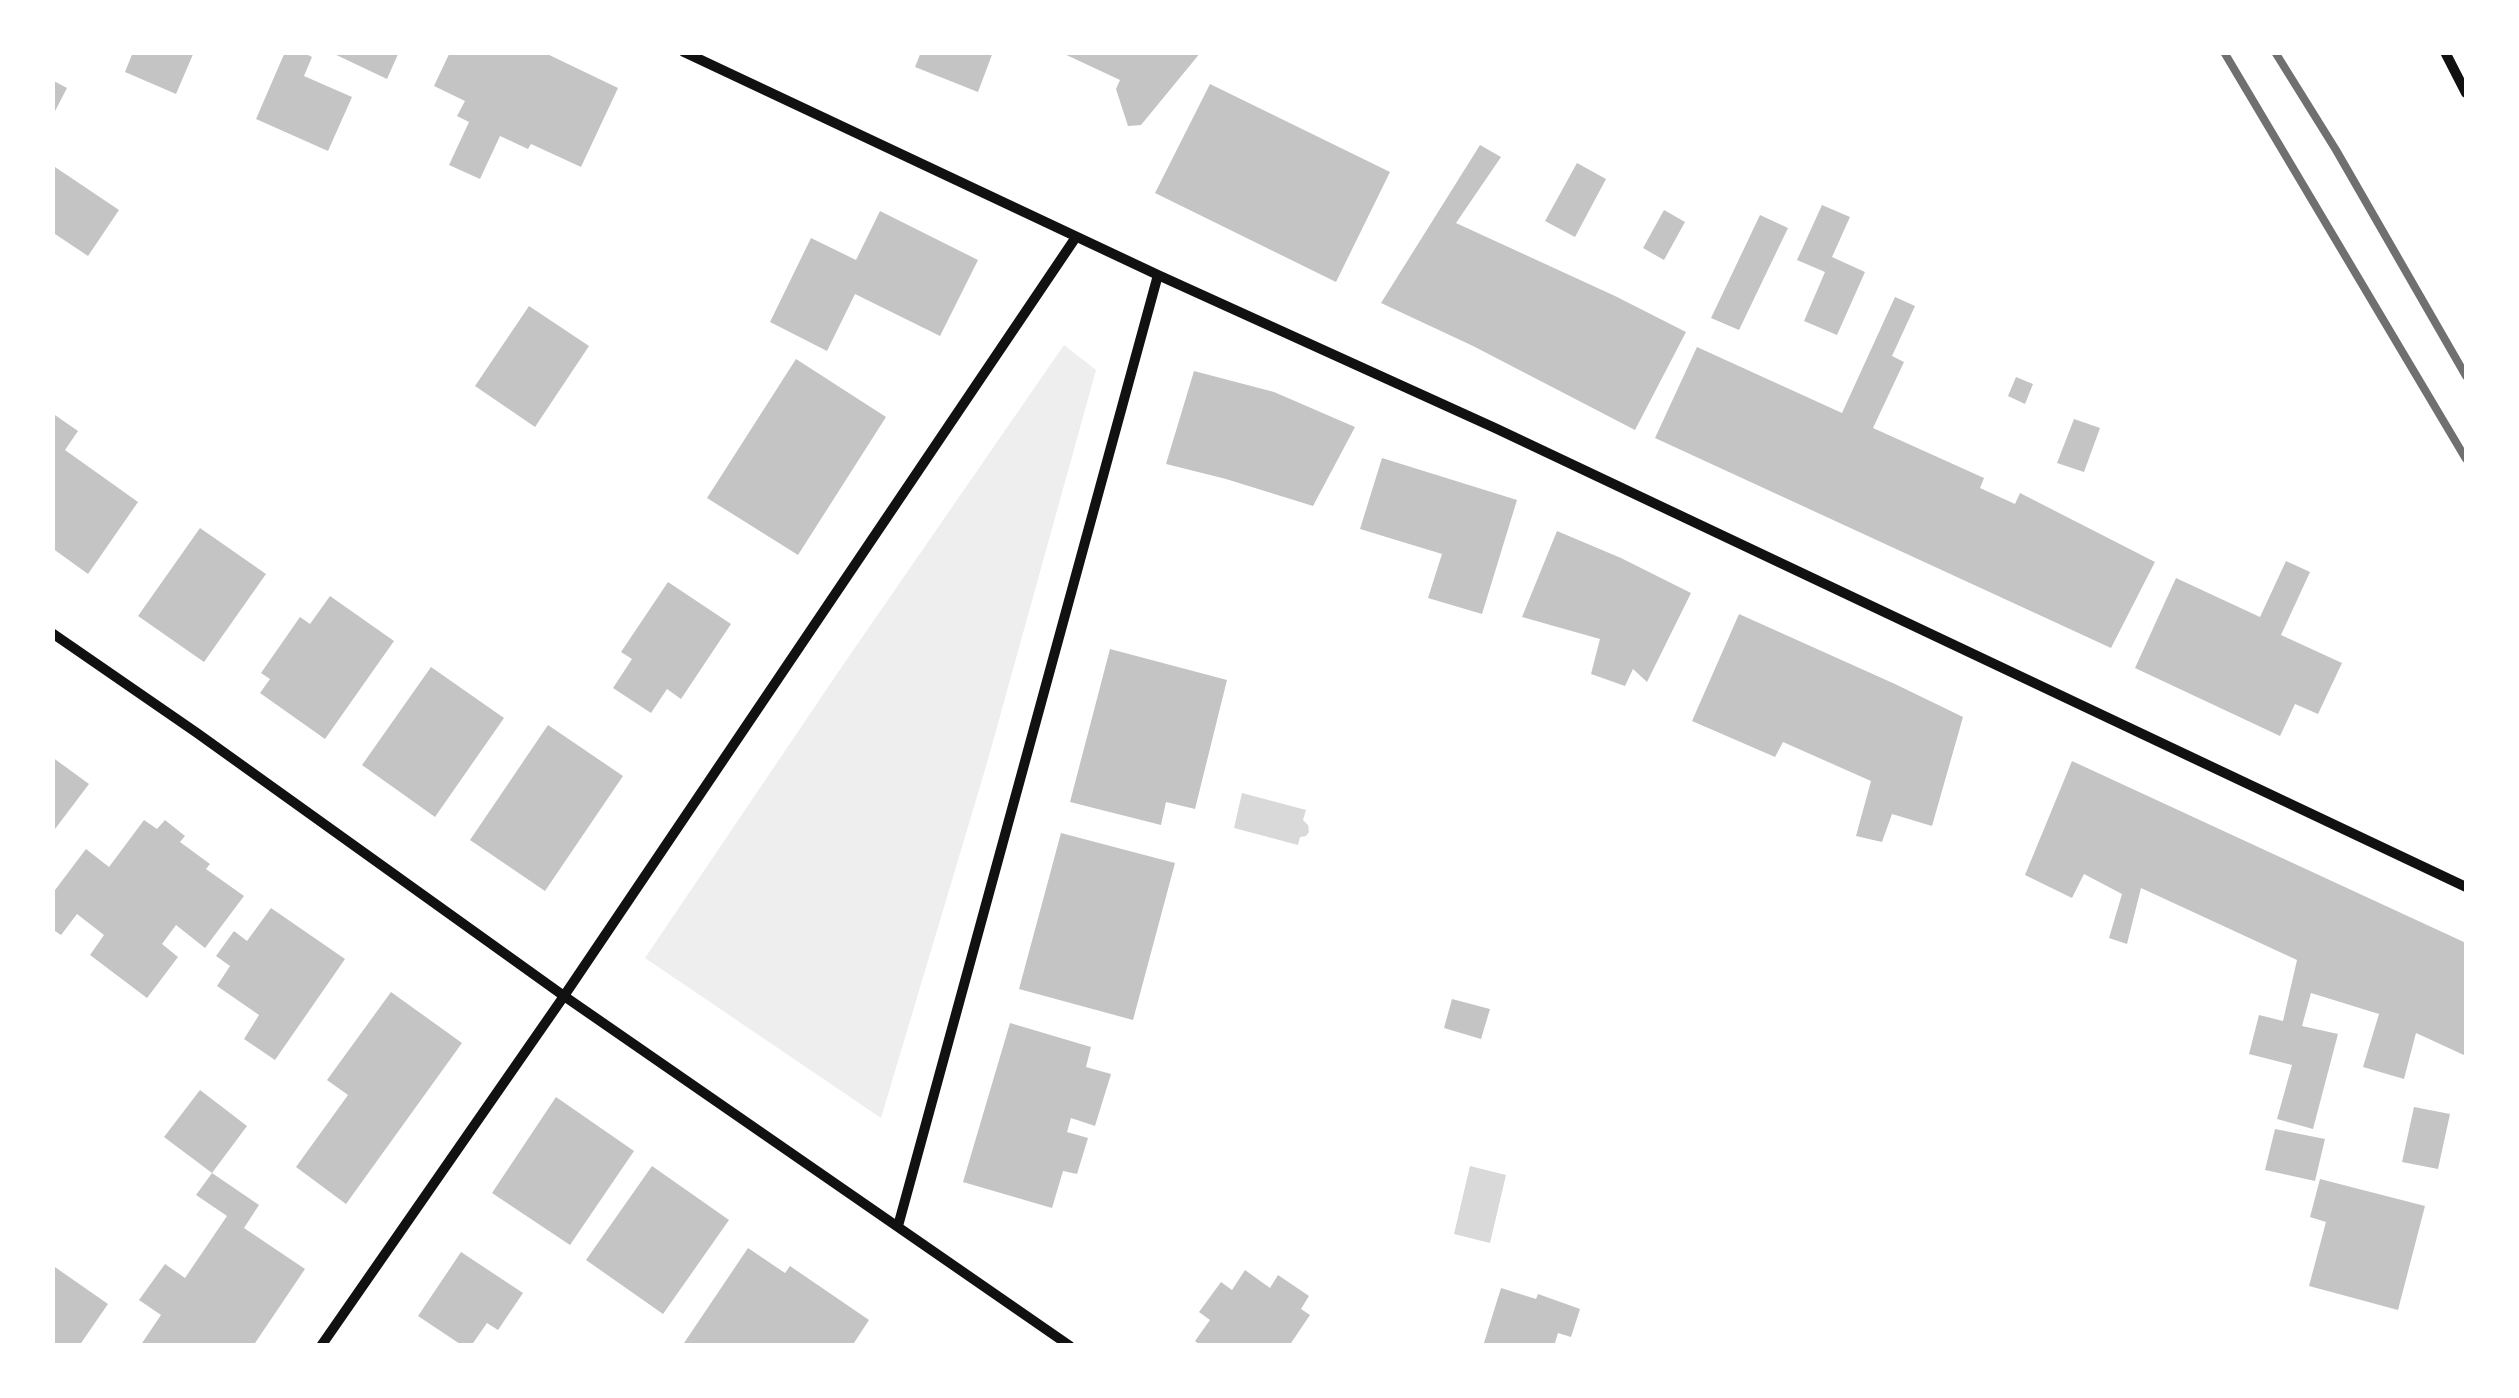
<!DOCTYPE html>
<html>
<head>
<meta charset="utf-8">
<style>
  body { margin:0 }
  #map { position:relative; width:2519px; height:1398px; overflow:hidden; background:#fff; font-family:Helvetica,sans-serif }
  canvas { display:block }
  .frame { position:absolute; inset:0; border:55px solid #fff; pointer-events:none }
</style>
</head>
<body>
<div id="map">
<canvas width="2519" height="1398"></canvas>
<div class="frame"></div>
</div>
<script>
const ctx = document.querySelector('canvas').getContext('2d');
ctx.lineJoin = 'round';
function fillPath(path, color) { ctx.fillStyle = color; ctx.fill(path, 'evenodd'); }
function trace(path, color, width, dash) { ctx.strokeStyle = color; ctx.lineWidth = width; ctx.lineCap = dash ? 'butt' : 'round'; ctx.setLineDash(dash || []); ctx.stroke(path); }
fillPath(new Path2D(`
  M 1064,345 L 1096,370 L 987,763 L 881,1118 L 645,958 L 843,665 Z`), '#eee');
fillPath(new Path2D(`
  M 1242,793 L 1306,810 L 1303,820 L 1308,825 L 1309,832 L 1306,836 L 1300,837 L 1298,845 L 1234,828 Z
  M 1470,1166 L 1506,1175 L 1490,1243 L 1454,1234 Z`), '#d9d9d9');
fillPath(new Path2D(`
  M 133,52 L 194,52 L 176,94 L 125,72 Z
  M 285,52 L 302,52 L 312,57 L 304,76 L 352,97 L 328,151 L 256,119 Z
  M 330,52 L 399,52 L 387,79 Z
  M 450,52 L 543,52 L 618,88 L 581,167 L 531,144 L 528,149 L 500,136 L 480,179 L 449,165 L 469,122 L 457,116 L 465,101 L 434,86 Z
  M 921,52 L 993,52 L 978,92 L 915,67 Z
  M 1060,52 L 1201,52 L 1141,125 L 1128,126 L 1116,89 L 1120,80 Z
  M 52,80 L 67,88 L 52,117 Z
  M 1210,84 L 1390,172 L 1336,282 L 1155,193 Z
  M 1480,145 L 1501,157 L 1456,223 L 1615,296 L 1686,332 L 1635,430 L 1473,346 L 1381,303 Z
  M 1577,163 L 1606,179 L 1575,237 L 1545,221 Z
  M 52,165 L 119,210 L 88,256 L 52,232 Z
  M 1822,205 L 1850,217 L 1832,257 L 1865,272 L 1837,335 L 1804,321 L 1825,272 L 1797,260 Z
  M 1664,210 L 1685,222 L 1664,260 L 1643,248 Z
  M 880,211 L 978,260 L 940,336 L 855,294 L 827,351 L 770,322 L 811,238 L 856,260 Z
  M 1760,215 L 1788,228 L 1739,330 L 1711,318 Z
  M 1895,297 L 1915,306 L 1892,356 L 1904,362 L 1873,428 L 1984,478 L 1980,488 L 2015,504 L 2020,493 L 2155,562 L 2111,648 L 1655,438 L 1697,347 L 1842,413 Z
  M 529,306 L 589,346 L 535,427 L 475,386 Z
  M 796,359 L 886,417 L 798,555 L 707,498 Z
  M 1194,371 L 1274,392 L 1355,427 L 1313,506 L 1226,479 L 1166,464 Z
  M 2016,377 L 2033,384 L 2025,404 L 2008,396 Z
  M 52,413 L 78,431 L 65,450 L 138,502 L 88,574 L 52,548 Z
  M 2074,419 L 2100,428 L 2084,472 L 2057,463 Z
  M 1382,458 L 1517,500 L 1482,614 L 1428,598 L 1442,554 L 1360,529 Z
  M 200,528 L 266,574 L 204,662 L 138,616 Z
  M 1557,531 L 1621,558 L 1691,593 L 1647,682 L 1633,669 L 1625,686 L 1591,674 L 1600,639 L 1522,617 Z
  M 2286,561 L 2310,572 L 2281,635 L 2342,663 L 2318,714 L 2295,704 L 2280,736 L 2135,668 L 2176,578 L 2260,617 Z
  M 668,582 L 731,624 L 681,699 L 667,689 L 651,713 L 613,688 L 632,659 L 621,652 Z
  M 330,596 L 394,641 L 325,739 L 260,693 L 270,679 L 261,673 L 300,617 L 310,624 Z
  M 1739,614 L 1895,684 L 1963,717 L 1932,826 L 1892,814 L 1882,842 L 1856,836 L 1871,781 L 1783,742 L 1775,757 L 1692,721 Z
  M 1110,649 L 1227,680 L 1195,809 L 1166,802 L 1161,825 L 1070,802 Z
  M 431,667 L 504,718 L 435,817 L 362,765 Z
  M 548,725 L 623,776 L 545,891 L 470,840 Z
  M 52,757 L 89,784 L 52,833 Z
  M 2072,761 L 2466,943 L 2466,1056 L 2416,1033 L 2404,1079 L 2363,1067 L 2379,1014 L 2311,993 L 2302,1026 L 2338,1034 L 2313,1129 L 2277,1119 L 2292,1065 L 2249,1054 L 2259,1015 L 2283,1021 L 2297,960 L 2141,888 L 2127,944 L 2109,938 L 2122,894 L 2084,874 L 2072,898 L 2025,875 Z
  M 144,820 L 157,829 L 165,820 L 185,836 L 180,842 L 210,864 L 206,869 L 244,896 L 205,948 L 176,925 L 162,944 L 178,957 L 147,998 L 90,955 L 104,935 L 77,914 L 61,935 L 52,929 L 52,894 L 86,849 L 109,867 Z
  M 1061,833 L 1175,863 L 1133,1020 L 1019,989 Z
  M 271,908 L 345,959 L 275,1060 L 244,1039 L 259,1015 L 217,986 L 230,966 L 216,956 L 234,931 L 247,941 Z
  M 391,992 L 462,1043 L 346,1204 L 296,1167 L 348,1095 L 327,1080 Z
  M 1452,999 L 1490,1009 L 1481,1039 L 1444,1028 Z
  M 1010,1023 L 1091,1047 L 1086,1067 L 1111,1074 L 1095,1126 L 1071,1118 L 1067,1132 L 1088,1138 L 1077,1174 L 1063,1171 L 1052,1208 L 963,1182 Z
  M 200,1090 L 247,1126 L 212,1173 L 259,1205 L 244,1228 L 305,1269 L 253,1346 L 140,1346 L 161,1315 L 139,1300 L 165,1264 L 185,1278 L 227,1216 L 196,1195 L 212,1173 L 164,1137 Z
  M 556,1097 L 634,1151 L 570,1245 L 492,1193 Z
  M 2414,1107 L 2450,1114 L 2438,1169 L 2402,1162 Z
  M 2275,1129 L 2325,1139 L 2315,1181 L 2265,1170 Z
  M 652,1166 L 729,1220 L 663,1314 L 586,1260 Z
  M 2320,1179 L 2425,1206 L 2398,1310 L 2309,1286 L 2326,1222 L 2310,1217 Z
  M 748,1248 L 785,1273 L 790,1266 L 869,1320 L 852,1346 L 682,1346 Z
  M 461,1252 L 523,1293 L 498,1330 L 487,1323 L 471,1346 L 463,1346 L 418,1316 Z
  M 52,1265 L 108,1304 L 79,1346 L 52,1346 Z
  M 1245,1270 L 1270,1288 L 1278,1275 L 1309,1296 L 1301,1309 L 1310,1315 L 1289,1346 L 1201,1346 L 1195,1341 L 1210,1320 L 1199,1312 L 1221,1282 L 1232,1290 Z
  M 1501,1288 L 1536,1299 L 1538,1294 L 1580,1309 L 1571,1337 L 1558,1333 L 1554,1346 L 1483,1346 Z`), '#c4c4c4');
trace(new Path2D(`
  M 684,52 L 1158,275 L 1495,428 L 2466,887
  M 2445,52 L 2466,93
  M 52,633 L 197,733 L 564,996 L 1070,1346
  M 898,1226 L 1158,275
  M 321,1346 L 564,996 L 1076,237`), '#111', 10);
trace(new Path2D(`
  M 2224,52 L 2466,459
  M 2275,52 L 2336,150 L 2466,376`), '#707070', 8);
</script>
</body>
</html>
